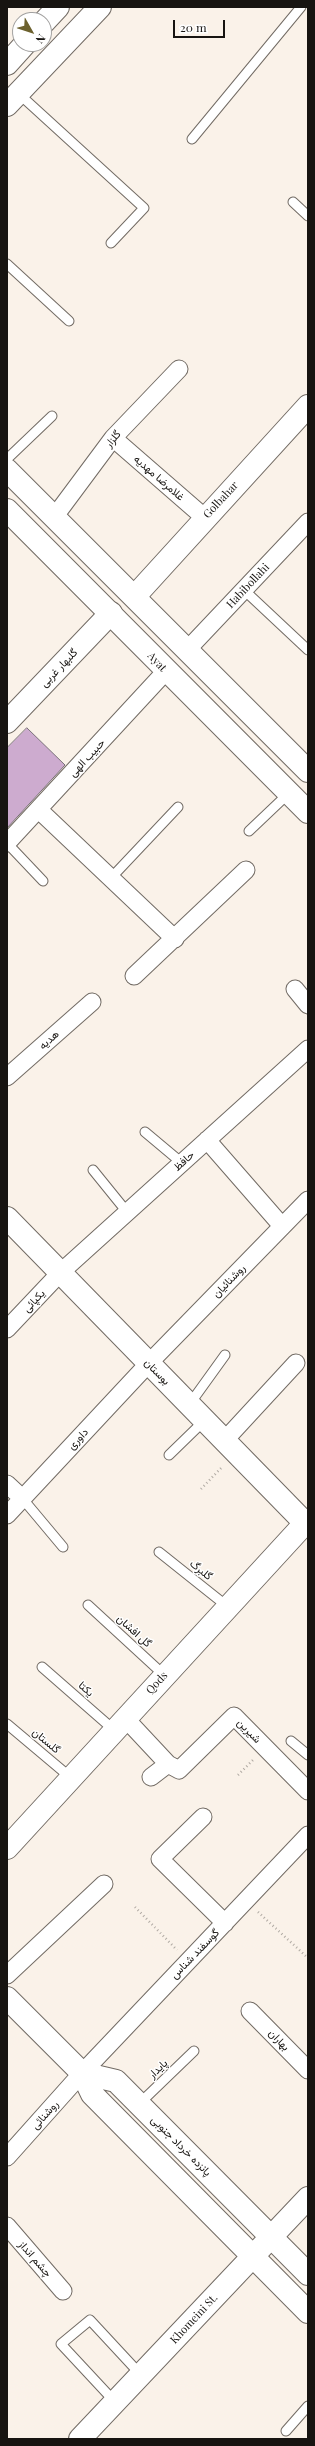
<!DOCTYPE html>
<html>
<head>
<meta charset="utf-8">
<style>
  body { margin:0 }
  #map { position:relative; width:315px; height:2446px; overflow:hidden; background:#faf2e9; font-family:"Playfair Display",serif }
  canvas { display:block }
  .frame { position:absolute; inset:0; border:8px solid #171411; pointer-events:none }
  .north { position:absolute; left:12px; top:12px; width:40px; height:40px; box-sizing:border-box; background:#fff; border:1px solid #a2a1a0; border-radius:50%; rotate:129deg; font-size:11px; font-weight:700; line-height:16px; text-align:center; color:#171411 }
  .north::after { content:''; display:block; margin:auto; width:14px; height:18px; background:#6c612e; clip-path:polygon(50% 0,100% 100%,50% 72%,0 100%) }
  .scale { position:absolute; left:173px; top:20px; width:52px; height:18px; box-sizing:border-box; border:2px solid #171411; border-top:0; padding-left:5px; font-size:12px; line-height:14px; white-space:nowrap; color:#171411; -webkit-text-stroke:3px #fff; paint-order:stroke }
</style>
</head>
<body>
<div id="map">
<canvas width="315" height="2446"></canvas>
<div class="frame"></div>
<div class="north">N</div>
<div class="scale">20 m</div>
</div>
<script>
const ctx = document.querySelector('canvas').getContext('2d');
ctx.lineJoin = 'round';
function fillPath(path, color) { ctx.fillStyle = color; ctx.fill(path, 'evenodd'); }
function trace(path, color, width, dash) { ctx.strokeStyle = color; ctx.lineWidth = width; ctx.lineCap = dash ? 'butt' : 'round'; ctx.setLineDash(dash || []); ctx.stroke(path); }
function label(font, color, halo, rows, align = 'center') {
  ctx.font = font + ' "Playfair Display",Vazirmatn,serif'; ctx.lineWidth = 3; ctx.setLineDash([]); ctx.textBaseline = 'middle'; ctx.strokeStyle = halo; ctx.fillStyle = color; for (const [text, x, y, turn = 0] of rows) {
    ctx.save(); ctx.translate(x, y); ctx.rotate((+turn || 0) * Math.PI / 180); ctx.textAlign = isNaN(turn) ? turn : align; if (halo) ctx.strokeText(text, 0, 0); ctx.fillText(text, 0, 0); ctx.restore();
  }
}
const building = new Path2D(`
  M 27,728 L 65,765 L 7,828 L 7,748 Z`);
fillPath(building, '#cdabcf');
trace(building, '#797179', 1);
const service = new Path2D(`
  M 18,93 L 144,208 L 111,243
  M 192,139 L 301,7
  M 293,202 L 308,216
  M 7,264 L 69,321
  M 7,459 L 52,416
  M 244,590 L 308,650
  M 249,831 L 289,793
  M 7,843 L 43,881
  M 111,878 L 178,807
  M 145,1132 L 182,1163
  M 93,1170 L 127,1212
  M 189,1405 L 225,1355
  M 169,1455 L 205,1420
  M 22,1498 L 63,1547
  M 159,1552 L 228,1607
  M 88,1605 L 164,1675
  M 42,1667 L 114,1730
  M 7,1724 L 70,1777
  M 291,1741 L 308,1755
  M 139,2104 L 194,2051
  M 115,2402 L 61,2344 L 90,2320 L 141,2375
  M 286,2431 L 308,2406`);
const minor = new Path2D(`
  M 113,438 L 205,518
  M 55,516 L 113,438 L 179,369
  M 187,650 L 308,522
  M 39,810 L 175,939
  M 7,843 L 166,671
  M 134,976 L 246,870
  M 295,989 L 308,1005
  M 7,1077 L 92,1002
  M 207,1140 L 282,1226
  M 7,1329 L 60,1273 L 308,1049
  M 224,1441 L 296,1363
  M 7,1484 L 22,1498
  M 7,1515 L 149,1363 L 308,1200
  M 125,1718 L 168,1764
  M 151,1777 L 168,1764 L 179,1770 L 234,1716 L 308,1791
  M 203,1817 L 160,1859 L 225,1923
  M 7,1975 L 104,1884
  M 250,2011 L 308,2070
  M 7,2157 L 82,2073 L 308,1835
  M 7,2226 L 63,2291`);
const tertiary = new Path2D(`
  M 135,596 L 308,406
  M 7,722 L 111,613
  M 7,1218 L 308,1526
  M 7,1848 L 308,1520
  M 7,1998 L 82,2073 L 92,2094 L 308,2312
  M 82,2073 L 116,2081 L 308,2274`);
const secondary = new Path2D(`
  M 44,22 L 58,7
  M 7,64 L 25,44
  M 7,105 L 100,7
  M 7,470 L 308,771
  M 7,510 L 308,812
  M 80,2439 L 308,2198`);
trace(service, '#726b64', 11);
trace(minor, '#726b64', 19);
trace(tertiary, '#726b64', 24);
trace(secondary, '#726b64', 24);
trace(new Path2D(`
  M 201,1489 L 223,1466
  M 238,1775 L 254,1759
  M 135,1907 L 177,1950
  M 258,1912 L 308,1958`), '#b0aaa3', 2.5, [1, 3]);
trace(service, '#fff', 9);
trace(minor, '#fff', 17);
trace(tertiary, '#fff', 22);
trace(secondary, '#fff', 22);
label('11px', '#171411', '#fff', [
  ["گلزار",113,439,-50],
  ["غلامرضا مهدیه",159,478,41],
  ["Golbahar",221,500,-47],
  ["Habibollahi",248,586,-47],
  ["Ayat",157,662,47],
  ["گلبهار غربی",59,668,-46],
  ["حبیب الهی",87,758,-47],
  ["هدیه",49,1040,-42],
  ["حافظ",184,1161,-42],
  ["روشنائیان",229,1281,-46],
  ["یکپائی",34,1301,-47],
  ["بوستان",157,1372,46],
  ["داوری",78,1439,-47],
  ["گلبرگ",201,1570,39],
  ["گل افشان",134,1631,42],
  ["Qods",157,1683,-47],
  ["یکتا",86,1689,41],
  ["شیرین",249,1731,46],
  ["گلستان",46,1741,40],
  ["گوسفند شناس",195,1954,-46],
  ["بهاران",279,2040,46],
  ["پایدار",158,2069,-44],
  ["روشنائی",45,2115,-48],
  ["پانزده خرداد جنوبی",181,2146,45],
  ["چشم انداز",35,2259,49],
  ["Khomeini St.",194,2319,-47]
]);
</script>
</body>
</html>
